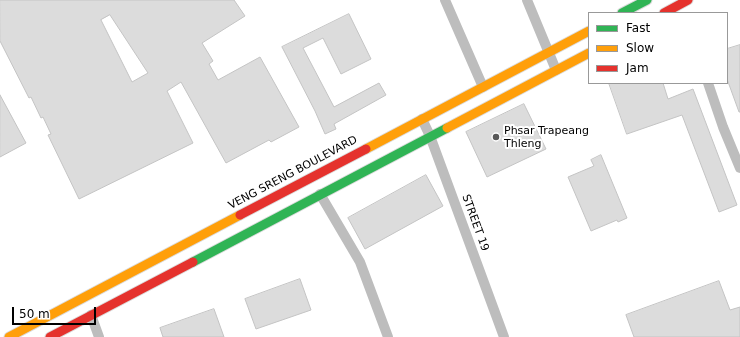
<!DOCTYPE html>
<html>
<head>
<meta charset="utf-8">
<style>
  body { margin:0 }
  #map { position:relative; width:740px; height:337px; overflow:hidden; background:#fff; font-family:"DejaVu Sans",sans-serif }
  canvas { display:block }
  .legend { position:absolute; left:588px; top:12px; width:140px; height:72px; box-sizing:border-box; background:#fff; border:1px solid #999; margin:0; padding:5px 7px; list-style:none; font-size:12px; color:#000 }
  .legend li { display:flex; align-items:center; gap:8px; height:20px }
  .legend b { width:20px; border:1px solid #999 }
  .scale { position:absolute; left:12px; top:307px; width:84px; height:18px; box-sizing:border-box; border:2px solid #000; border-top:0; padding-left:5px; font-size:12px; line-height:14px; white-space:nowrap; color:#000; -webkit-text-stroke:3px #fff; paint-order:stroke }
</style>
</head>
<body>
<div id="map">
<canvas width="740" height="337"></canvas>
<ul class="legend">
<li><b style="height:5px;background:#30b455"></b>Fast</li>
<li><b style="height:5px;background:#ff9f0a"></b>Slow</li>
<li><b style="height:5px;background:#e5322d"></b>Jam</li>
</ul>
<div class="scale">50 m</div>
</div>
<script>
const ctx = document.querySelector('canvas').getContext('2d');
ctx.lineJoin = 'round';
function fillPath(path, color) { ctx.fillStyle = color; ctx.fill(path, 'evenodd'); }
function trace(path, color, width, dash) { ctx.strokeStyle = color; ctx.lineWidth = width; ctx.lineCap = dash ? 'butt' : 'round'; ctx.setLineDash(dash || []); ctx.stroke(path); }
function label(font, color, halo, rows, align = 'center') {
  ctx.font = font + ' "DejaVu Sans",sans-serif'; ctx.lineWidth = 4; ctx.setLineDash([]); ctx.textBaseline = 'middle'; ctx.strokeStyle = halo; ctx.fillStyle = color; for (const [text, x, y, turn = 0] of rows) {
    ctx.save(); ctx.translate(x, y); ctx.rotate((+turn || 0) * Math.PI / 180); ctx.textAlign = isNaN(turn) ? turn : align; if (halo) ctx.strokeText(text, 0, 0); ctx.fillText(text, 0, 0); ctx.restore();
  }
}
const building = new Path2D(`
  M 0,0 L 234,0 L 245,16 L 202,43 L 213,61 L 209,64 L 218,80 L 260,57 L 299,127 L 271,142 L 269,140 L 226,163 L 181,82 L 167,91 L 193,143 L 79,199 L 48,135 L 51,134 L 43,117 L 41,118 L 31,97 L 29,98 L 0,41 ZM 110,15 L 148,73 L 132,82 L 101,20 Z
  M 349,14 L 371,59 L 341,74 L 323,38 L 303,48 L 334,107 L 379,83 L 386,95 L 334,124 L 336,129 L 325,134 L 315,111 L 282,47 Z
  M 740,45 L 740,112 L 739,112 L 727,79 L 727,49 Z
  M 609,83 L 663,83 L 668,99 L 693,89 L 737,205 L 719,212 L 682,115 L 627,134 Z
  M 0,95 L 26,143 L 0,157 Z
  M 524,104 L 546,149 L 487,177 L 466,132 Z
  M 601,155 L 627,218 L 618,222 L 617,220 L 591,231 L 568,177 L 594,166 L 591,160 Z
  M 426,175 L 443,206 L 365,249 L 348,218 Z
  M 300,279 L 311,310 L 256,329 L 245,299 Z
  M 719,281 L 730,310 L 740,307 L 740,337 L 634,337 L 626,315 Z
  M 214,309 L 224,337 L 163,337 L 160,328 Z`);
fillPath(building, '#dcdcdc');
trace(building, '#c4c4c4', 1);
const fast = new Path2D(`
  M 622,13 L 647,0
  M 193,262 L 447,128`);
const slow = new Path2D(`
  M 447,128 L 589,53
  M 366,149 L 589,31
  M 9,337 L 240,215`);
const jam = new Path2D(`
  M 664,13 L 688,0
  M 240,215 L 366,149
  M 50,337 L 193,262`);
trace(fast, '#dbdbdb', 11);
trace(slow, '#dbdbdb', 11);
trace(jam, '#dbdbdb', 11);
trace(new Path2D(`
  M 445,0 L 483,87
  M 527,0 L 556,70
  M 708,83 L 723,127 L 740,168
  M 422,119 L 430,136 L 504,337
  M 320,194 L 360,262 L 388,337
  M 91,315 L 99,337`), '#bdbdbd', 10);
trace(fast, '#30b455', 9);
trace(slow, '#ff9f0a', 9);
trace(jam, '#e5322d', 9);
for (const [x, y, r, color] of [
  [496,137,4,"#595959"]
]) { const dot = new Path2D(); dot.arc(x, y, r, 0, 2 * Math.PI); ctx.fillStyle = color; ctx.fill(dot); trace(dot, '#fff', 1.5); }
label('11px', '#000', '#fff', [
  ["Phsar Trapeang",504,131],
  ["Thleng",504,144]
], 'left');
label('11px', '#000', '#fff', [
  ["VENG SRENG BOULEVARD",293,173,-28],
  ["STREET 19",475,223,70]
]);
</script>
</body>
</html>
